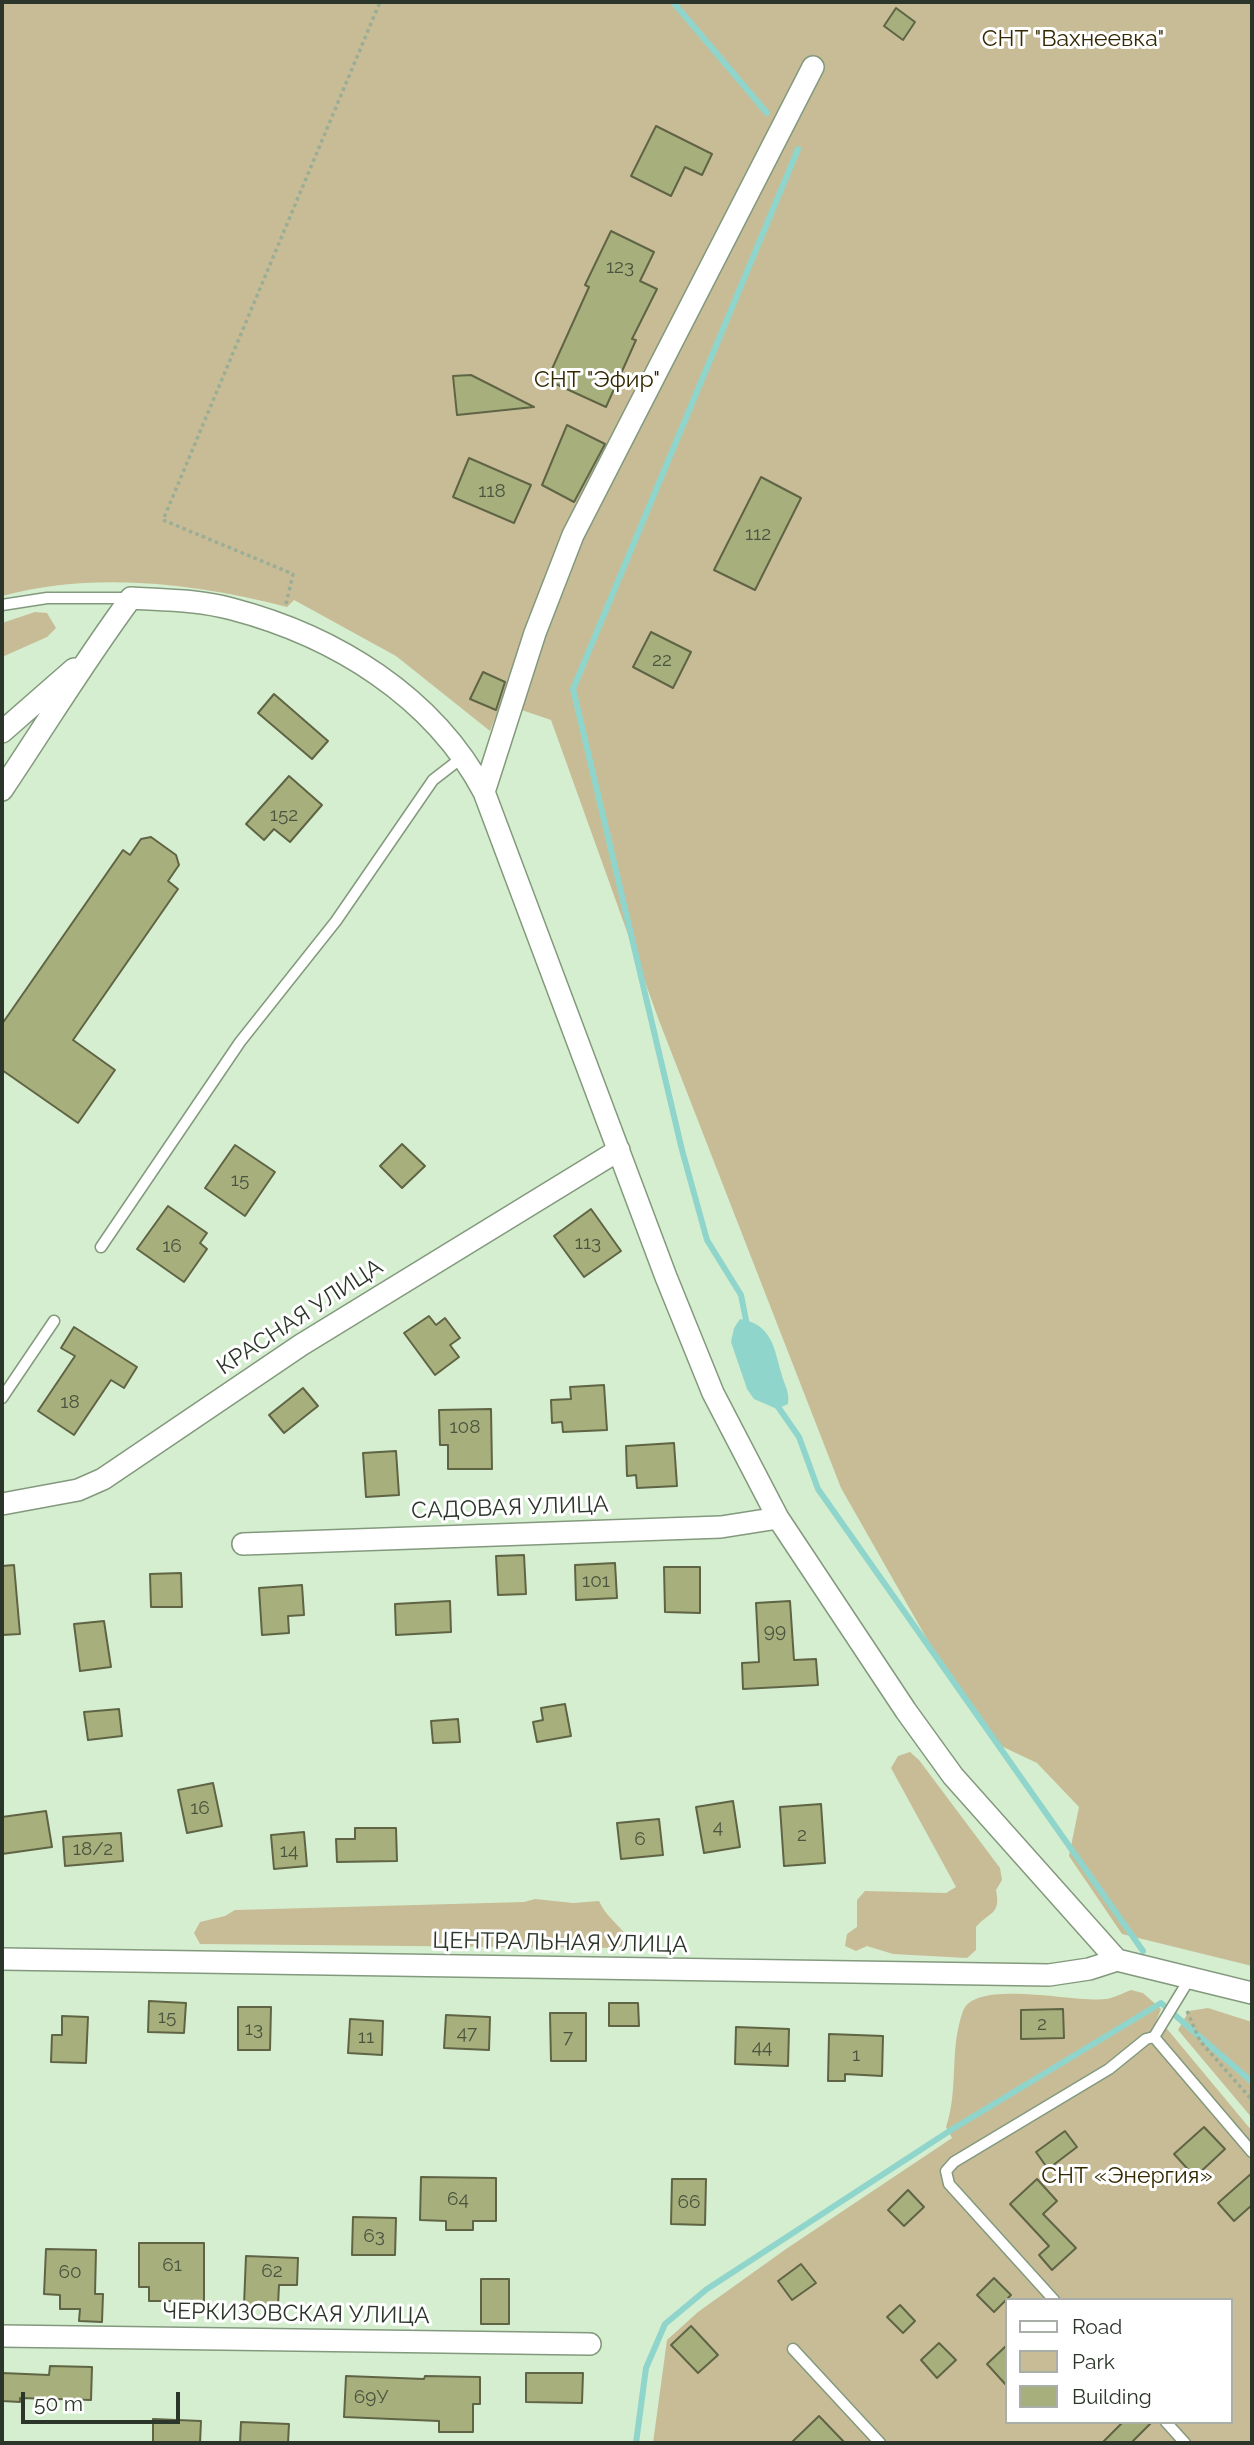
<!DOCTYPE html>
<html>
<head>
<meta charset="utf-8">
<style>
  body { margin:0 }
  #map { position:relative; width:1254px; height:2445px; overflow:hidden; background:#d5eecf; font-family:Raleway,sans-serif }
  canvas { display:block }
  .frame { position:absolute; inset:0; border:4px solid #2b3529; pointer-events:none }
  .legend { position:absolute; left:1005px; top:2298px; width:228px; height:126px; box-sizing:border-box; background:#fff; border:2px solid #aaaea9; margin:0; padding:9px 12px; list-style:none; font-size:21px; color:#2b3529 }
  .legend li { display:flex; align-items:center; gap:14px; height:35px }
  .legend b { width:35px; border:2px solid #aaaea9 }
  .scale { position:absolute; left:21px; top:2392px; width:159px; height:32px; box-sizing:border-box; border:4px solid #2b3529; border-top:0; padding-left:9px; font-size:21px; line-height:24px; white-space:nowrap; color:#2b3529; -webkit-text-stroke:5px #fff; paint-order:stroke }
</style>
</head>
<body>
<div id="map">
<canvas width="1254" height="2445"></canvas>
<div class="frame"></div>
<ul class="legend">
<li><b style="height:9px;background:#fff"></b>Road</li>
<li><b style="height:19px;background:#c8bc97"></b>Park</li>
<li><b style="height:19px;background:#a7b07d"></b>Building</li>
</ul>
<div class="scale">50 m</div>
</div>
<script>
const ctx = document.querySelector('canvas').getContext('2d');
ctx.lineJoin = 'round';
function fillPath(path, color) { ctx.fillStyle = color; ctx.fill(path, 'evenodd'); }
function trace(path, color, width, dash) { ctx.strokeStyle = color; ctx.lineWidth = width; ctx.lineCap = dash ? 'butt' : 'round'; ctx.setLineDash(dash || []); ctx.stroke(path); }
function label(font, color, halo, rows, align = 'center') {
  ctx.font = font + ' Raleway,sans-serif'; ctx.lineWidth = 6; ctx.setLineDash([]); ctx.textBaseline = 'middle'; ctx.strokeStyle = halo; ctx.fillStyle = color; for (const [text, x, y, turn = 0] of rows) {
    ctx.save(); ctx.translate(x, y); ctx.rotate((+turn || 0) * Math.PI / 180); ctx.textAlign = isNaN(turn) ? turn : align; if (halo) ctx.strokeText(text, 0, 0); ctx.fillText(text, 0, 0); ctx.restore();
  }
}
fillPath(new Path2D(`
  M 2,2 L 1252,2 L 1252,1966 L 1122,1934 L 1069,1856 L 1079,1807 L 1037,1763 L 999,1745 L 952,1683 L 841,1488 L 658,1018 L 551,720 L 501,703 L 490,731 L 396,656 L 294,600 L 287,607 C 196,583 93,571 2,596 Z
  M 35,612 L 47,613 L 56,628 L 47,637 L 2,657 L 2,623 Z
  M 910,1752 L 919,1760 L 1000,1868 L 1002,1880 L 996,1890 C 1001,1915 990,1911 976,1927 L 976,1950 L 967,1958 L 893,1954 L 867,1946 L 856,1951 L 845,1946 L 847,1934 L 857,1927 L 857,1900 L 865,1891 L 946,1893 L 956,1887 L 891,1768 L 898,1756 Z
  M 535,1899 L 573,1903 L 599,1901 C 606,1917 618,1923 627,1937 L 622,1948 L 200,1944 L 194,1933 L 200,1922 L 225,1916 L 235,1910 L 524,1902 Z
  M 1131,1990 L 1143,1993 L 1161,2009 L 1155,2024 L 1163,2024 L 1252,2131 L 1252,2443 L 653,2443 L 667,2340 L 698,2312 L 786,2249 L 952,2138 L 946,2127 C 959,2090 949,2049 963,2011 C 975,1978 1075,2003 1106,1999 C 1114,1998 1123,1993 1131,1990 ZM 1007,2300 L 1231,2300 L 1231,2422 L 1007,2422 Z
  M 1208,2008 L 1252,2022 L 1252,2118 L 1178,2030 L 1189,2011 Z`), '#c8bc97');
fillPath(new Path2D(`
  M 740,1319 C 772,1324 774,1348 781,1372 C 784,1385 790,1391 788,1404 L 777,1409 L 754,1399 L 747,1389 L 731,1342 L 734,1328 Z`), '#90d5cc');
trace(new Path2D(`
  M 673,2 L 767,113
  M 747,1325 L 741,1295 L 707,1240 L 682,1150 L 573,689 L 798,149
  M 774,1401 L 799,1437 L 818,1489 L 1143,1951
  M 636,2443 L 646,2368 L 665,2324 L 707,2289 L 951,2130 L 1161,2003 L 1252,2082`), '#90d5cc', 6);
const building = new Path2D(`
  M 896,8 L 915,22 L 903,40 L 884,26 Z
  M 656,126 L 712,154 L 702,175 L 685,167 L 671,196 L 631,176 Z
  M 611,231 L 654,252 L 640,281 L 657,289 L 632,339 L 636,340 L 606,407 L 547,380 L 589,287 L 585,285 Z
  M 471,375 L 534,407 L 457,415 L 453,376 Z
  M 567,425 L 605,444 L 574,502 L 542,485 Z
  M 469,458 L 531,485 L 514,523 L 453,497 Z
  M 761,477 L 801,498 L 755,590 L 714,570 Z
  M 651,632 L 691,652 L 673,688 L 633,667 Z
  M 483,672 L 505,682 L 496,710 L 470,699 Z
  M 274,694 L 328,741 L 312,759 L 258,713 Z
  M 289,776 L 322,805 L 290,842 L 274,829 L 264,840 L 246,824 Z
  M 151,837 L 176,855 L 179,865 L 168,881 L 178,889 L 73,1040 L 115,1070 L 78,1123 L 2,1070 L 2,1024 L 123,850 L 130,855 L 141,839 Z
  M 402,1144 L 425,1166 L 402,1188 L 380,1166 Z
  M 235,1145 L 275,1172 L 245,1216 L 205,1188 Z
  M 168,1206 L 207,1233 L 200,1243 L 207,1249 L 184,1282 L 137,1249 Z
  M 591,1209 L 621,1251 L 584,1277 L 554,1236 Z
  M 429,1316 L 436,1325 L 445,1318 L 460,1338 L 450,1345 L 459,1357 L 435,1375 L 404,1333 Z
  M 74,1327 L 137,1367 L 124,1388 L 111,1380 L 74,1435 L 38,1411 L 75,1356 L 61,1348 Z
  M 604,1385 L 607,1430 L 563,1432 L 562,1422 L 552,1423 L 551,1400 L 571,1399 L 570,1387 Z
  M 303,1388 L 318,1406 L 284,1433 L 269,1415 Z
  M 491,1409 L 492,1469 L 448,1469 L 448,1445 L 440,1445 L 439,1410 Z
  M 674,1443 L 677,1486 L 637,1488 L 636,1475 L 627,1476 L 626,1446 Z
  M 396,1451 L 399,1495 L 366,1497 L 363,1453 Z
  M 524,1555 L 526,1594 L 498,1595 L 496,1556 Z
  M 615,1563 L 617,1598 L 576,1600 L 575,1565 Z
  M 14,1565 L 20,1634 L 2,1635 L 2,1566 Z
  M 664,1567 L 700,1567 L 700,1613 L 665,1612 Z
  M 181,1573 L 182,1607 L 151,1607 L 150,1574 Z
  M 302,1585 L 304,1615 L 288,1616 L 289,1633 L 262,1635 L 259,1588 Z
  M 450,1601 L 451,1632 L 396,1635 L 395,1604 Z
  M 790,1601 L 794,1660 L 816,1659 L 818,1685 L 743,1689 L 742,1663 L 759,1662 L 756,1603 Z
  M 104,1621 L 111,1667 L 80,1671 L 74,1624 Z
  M 565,1704 L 571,1736 L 537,1742 L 533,1722 L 543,1720 L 541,1708 Z
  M 119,1709 L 122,1736 L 88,1740 L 84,1712 Z
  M 458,1719 L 460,1742 L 433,1743 L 431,1721 Z
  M 213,1783 L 222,1826 L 187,1833 L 178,1790 Z
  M 733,1801 L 740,1847 L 704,1853 L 696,1807 Z
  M 821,1804 L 825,1863 L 784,1866 L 780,1807 Z
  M 46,1811 L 52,1847 L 2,1854 L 2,1817 Z
  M 659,1819 L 663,1855 L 621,1859 L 617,1823 Z
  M 355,1828 L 396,1828 L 397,1861 L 337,1862 L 336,1839 L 355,1839 Z
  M 304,1832 L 307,1866 L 274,1869 L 271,1835 Z
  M 121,1833 L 123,1861 L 65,1866 L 63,1837 Z
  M 149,2001 L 186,2003 L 184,2033 L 148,2032 Z
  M 609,2003 L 638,2003 L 639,2026 L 609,2026 Z
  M 238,2007 L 271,2007 L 270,2050 L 238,2050 Z
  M 1063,2009 L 1064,2038 L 1021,2039 L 1021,2010 Z
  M 550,2013 L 586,2013 L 586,2061 L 551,2061 Z
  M 446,2015 L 490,2017 L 489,2050 L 444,2048 Z
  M 62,2016 L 88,2017 L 86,2063 L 51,2062 L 52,2035 L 62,2035 Z
  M 350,2019 L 383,2021 L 382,2055 L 348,2053 Z
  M 736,2027 L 789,2029 L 788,2066 L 735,2064 Z
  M 829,2034 L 883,2036 L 882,2076 L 845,2074 L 845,2081 L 828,2081 Z
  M 1204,2127 L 1225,2149 L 1195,2177 L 1174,2154 Z
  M 1065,2131 L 1077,2147 L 1048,2169 L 1036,2152 Z
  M 1252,2173 L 1252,2205 L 1234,2221 L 1218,2203 Z
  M 421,2177 L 496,2178 L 496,2221 L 473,2221 L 473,2230 L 446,2230 L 446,2221 L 420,2220 Z
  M 672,2179 L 706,2179 L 705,2225 L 671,2224 Z
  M 1037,2179 L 1057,2201 L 1043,2214 L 1076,2248 L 1052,2270 L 1039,2255 L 1049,2246 L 1010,2204 Z
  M 908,2190 L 924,2207 L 904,2226 L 888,2210 Z
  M 353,2217 L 396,2218 L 395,2255 L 352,2255 Z
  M 139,2243 L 204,2243 L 204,2301 L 149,2301 L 149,2287 L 139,2287 Z
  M 46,2249 L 96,2250 L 95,2294 L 103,2294 L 102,2322 L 79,2321 L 80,2309 L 60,2309 L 60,2295 L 44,2294 Z
  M 246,2256 L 298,2258 L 297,2285 L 279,2285 L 278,2306 L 244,2305 Z
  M 801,2264 L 816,2283 L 792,2300 L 778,2281 Z
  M 994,2278 L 1011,2295 L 994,2312 L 977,2295 Z
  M 481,2279 L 509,2279 L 509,2324 L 481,2324 Z
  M 900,2305 L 915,2321 L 903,2333 L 887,2317 Z
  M 691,2326 L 718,2355 L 698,2373 L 671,2345 Z
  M 939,2343 L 956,2360 L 937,2378 L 921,2360 Z
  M 1007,2345 L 1007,2386 L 987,2364 Z
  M 50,2366 L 92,2367 L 91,2400 L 20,2398 L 20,2402 L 2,2401 L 2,2373 L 49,2375 Z
  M 526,2373 L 583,2373 L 582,2403 L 526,2402 Z
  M 346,2376 L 424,2379 L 425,2376 L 480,2377 L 480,2404 L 473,2404 L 473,2432 L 439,2432 L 439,2421 L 344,2417 Z
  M 819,2416 L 845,2443 L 791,2443 Z
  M 153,2419 L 201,2421 L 200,2443 L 153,2443 Z
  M 241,2422 L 289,2424 L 288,2443 L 240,2443 Z
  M 1123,2422 L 1152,2422 L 1131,2443 L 1102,2443 Z`);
fillPath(building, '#a7b07d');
trace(building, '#5f6444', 2);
const lane = new Path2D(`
  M 2,605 L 47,598 L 131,598
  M 101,1247 L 240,1042 L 336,921 L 433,780 L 464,756
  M 2,1398 L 54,1321
  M 1154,2037 L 1190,1978
  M 1054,2300 L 949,2184 L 946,2171 L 954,2162 L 1109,2069 L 1146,2039 L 1154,2037 L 1252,2152
  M 793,2349 L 880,2443
  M 1166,2422 L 1185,2443`);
const street = new Path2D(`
  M 2,732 L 74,669
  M 2,790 C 45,726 85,660 131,598 C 165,600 200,600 232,609 C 335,636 433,696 484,792 L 666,1277 L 713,1393 L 778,1518 L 906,1711 L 953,1776 L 1117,1960 L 1252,1993
  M 484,792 L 535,633 L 573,535 L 813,67
  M 2,1504 L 78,1490 L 103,1479 L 301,1345 L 619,1150
  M 243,1544 L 721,1527 L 778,1518
  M 2,1959 L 1049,1975 L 1089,1969 L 1117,1960
  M 2,2336 L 590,2344`);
trace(lane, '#83997d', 13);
trace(street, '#83997d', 24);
trace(new Path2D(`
  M 286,604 L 293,574 L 163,520 L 380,2
  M 1187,2011 L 1200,2041 L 1252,2100`), '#9aad95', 3.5, [3.5, 3.5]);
trace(lane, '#fff', 10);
trace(street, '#fff', 21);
label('19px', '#4a543e', null, [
  ["123",620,267],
  ["118",492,491],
  ["112",758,534],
  ["22",662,660],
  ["152",284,815],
  ["15",240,1180],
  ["113",588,1243],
  ["16",172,1246],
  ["18",70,1402],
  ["108",465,1427],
  ["101",596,1581],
  ["99",775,1631],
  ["16",200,1808],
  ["4",718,1827],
  ["2",802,1835],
  ["6",640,1839],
  ["18/2",93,1849],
  ["14",289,1851],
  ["15",167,2017],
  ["2",1042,2024],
  ["13",254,2029],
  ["47",467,2033],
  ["11",366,2037],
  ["7",568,2037],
  ["44",762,2047],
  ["1",856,2055],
  ["64",458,2199],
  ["66",689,2202],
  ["63",374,2236],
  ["61",172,2265],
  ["62",272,2271],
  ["60",70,2272],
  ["69У",371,2397]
]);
label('23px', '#342800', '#fff', [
  ["СНТ \"Вахнеевка\"",1073,39],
  ["СНТ \"Эфир\"",597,380],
  ["СНТ «Энергия»",1127,2176]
]);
label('23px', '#2b3529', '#fff', [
  ["КРАСНАЯ УЛИЦА",300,1317,-33],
  ["САДОВАЯ УЛИЦА",510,1508,-2],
  ["ЦЕНТРАЛЬНАЯ УЛИЦА",560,1943,1],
  ["ЧЕРКИЗОВСКАЯ УЛИЦА",296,2314,1]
]);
</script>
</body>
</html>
